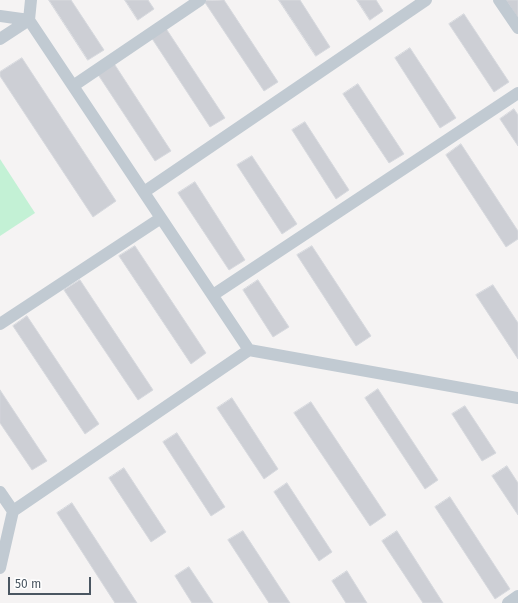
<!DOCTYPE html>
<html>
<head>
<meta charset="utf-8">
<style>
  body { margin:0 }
  #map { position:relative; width:518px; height:603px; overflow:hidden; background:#f5f3f3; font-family:"Fira Sans",sans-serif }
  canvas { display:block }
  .scale { position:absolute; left:8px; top:577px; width:83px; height:18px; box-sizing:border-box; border:2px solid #4a5661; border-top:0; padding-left:5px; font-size:12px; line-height:14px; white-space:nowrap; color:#4a5661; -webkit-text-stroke:3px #fff; paint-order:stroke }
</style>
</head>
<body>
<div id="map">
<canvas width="518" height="603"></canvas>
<div class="scale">50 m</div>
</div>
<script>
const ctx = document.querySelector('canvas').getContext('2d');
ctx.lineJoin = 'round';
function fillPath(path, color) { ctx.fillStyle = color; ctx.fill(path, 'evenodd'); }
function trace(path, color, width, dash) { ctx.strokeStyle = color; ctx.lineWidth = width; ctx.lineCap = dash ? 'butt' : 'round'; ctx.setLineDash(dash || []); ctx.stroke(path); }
fillPath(new Path2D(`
  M 0,159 L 35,213 L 0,236 Z`), '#c3f1d5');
const building = new Path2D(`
  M 49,0 L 71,0 L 104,50 L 88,60 Z
  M 125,0 L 148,0 L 154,9 L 138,20 Z
  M 224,0 L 278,82 L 264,91 L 204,1 Z
  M 279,0 L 300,0 L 330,47 L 316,56 Z
  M 357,0 L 376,0 L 383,11 L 370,20 Z
  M 506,0 L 518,0 L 518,18 Z
  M 464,14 L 509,82 L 494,92 L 449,24 Z
  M 165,27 L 225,118 L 210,127 L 151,37 Z
  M 410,48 L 456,118 L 440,128 L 395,58 Z
  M 22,58 L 116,201 L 93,217 L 0,76 L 0,72 Z
  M 113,62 L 171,151 L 155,161 L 97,73 Z
  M 358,84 L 404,154 L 389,163 L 343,94 Z
  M 514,109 L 518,115 L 518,146 L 500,119 Z
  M 305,122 L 349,190 L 336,199 L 292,130 Z
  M 461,144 L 518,231 L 518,239 L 506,247 L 446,155 Z
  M 252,156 L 297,224 L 282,234 L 237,165 Z
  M 195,182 L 245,260 L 229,270 L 178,193 Z
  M 135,246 L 206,353 L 191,364 L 119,256 Z
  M 312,246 L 371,336 L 356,346 L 297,255 Z
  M 80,280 L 153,390 L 138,400 L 64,290 Z
  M 258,280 L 289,327 L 273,337 L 243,290 Z
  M 493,285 L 518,323 L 518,359 L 476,295 Z
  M 27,316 L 99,424 L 85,434 L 13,326 Z
  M 378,389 L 438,480 L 425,489 L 365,398 Z
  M 0,390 L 47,461 L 32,470 L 0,423 Z
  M 232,398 L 278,469 L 264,479 L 217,408 Z
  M 311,402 L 386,515 L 370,526 L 294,413 Z
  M 465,406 L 496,453 L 482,461 L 452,414 Z
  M 177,433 L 225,507 L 211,516 L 163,442 Z
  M 507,466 L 518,483 L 518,515 L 492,476 Z
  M 124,468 L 166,532 L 151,542 L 109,478 Z
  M 287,483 L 332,552 L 319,561 L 274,492 Z
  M 450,497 L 510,589 L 495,599 L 435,507 Z
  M 72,503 L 137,603 L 115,603 L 57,513 Z
  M 243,531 L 290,603 L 269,603 L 228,540 Z
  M 397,531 L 443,603 L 423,603 L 382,541 Z
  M 189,567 L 213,603 L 192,603 L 175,576 Z
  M 347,571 L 367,603 L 346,603 L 332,581 Z`);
fillPath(building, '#cdcfd5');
trace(building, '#d7d9de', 1);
trace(new Path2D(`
  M 499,0 L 518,28
  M 0,16 L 29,20 L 249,350 L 518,398
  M 0,39 L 29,20 L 31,0
  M 73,86 L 200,0
  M 144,192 L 426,0
  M 213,295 L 518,93
  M 0,324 L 161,218
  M 0,492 L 13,511
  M 0,568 L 13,511 L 249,350
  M 508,603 L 518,596`), '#c1cad2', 12);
</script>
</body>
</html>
